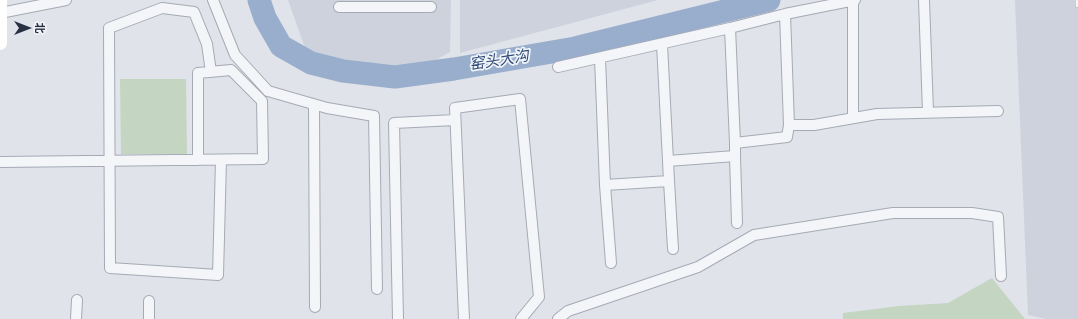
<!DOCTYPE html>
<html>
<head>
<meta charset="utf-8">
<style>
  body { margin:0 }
  #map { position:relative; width:1078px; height:319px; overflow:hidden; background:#e0e3ea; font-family:Commissioner,"Noto Sans SC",sans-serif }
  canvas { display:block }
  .north { position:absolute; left:8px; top:8px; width:40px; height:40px; -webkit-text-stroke:3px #f0f3f7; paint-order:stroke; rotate:90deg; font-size:11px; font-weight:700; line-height:16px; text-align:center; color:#283043 }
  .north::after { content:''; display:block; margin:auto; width:14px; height:18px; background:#283043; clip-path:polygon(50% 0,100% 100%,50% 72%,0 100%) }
</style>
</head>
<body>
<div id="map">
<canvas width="1078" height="319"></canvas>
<div class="north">北</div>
</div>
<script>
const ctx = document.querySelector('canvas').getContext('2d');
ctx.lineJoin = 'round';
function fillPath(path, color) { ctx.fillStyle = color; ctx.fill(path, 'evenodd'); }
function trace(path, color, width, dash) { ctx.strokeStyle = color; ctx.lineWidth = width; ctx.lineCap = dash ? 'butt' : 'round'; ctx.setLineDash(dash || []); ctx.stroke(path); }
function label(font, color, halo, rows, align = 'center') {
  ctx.font = font + ' Commissioner,"Noto Sans SC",sans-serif'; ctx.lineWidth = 3.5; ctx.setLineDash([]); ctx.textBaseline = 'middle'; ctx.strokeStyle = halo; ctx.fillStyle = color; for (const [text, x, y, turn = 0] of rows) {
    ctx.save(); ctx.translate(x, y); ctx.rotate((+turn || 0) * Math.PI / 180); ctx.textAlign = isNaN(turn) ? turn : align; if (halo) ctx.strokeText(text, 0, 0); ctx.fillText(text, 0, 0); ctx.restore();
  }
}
fillPath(new Path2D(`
  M 288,0 L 451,0 L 450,52 L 430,63 L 395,77 L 348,75 L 305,48 Z
  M 460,0 L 658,0 L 460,53 Z
  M 1015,0 L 1078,0 L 1078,319 L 1046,319 L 1028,315 Z`), '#ced2dc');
fillPath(new Path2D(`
  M 120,79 L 186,79 L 187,154 L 121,154 Z
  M 992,278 L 1025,319 L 843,319 L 843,313 L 899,306 L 948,303 Z`), '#c4d5c1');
trace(new Path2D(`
  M 259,0 L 265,18 L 281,46 L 311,63 L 343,71 L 395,77 L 454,69 L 575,48 L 769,0`), '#99aecc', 23);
const service = new Path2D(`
  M 1078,0 L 1078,5`);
const minor = new Path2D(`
  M 213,0 L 235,55 L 268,91 L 327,108 L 374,116 L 377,289
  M 853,0 L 853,118
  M 924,0 L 928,112
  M 339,7 L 431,7
  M 0,13 L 66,0
  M 785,14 L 789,125
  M 730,28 L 735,143
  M 662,44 L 668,161
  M 600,58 L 605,185 L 611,263
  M 558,67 L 730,28 L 785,14 L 855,0
  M 211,72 L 207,44 L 194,12 L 162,8 L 109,28 L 110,268 L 218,275 L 221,160
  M 314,105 L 315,307
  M 735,156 L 737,223
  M 0,162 L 263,159 L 262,101 L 231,70 L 198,73 L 198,160
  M 669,181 L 673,249
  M 605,185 L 669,181 L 668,161 L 735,156 L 735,143 L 787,137 L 789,125 L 814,125 L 877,114 L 998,111
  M 76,319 L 77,300
  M 149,319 L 149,301
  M 398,319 L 394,123 L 455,120
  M 464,319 L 455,108 L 520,99 L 539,297 L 521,319
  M 558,319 L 568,311 L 698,267 L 754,235 L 893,213 L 972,213 L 998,217 L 1001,276`);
trace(service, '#a5aab5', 6);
trace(minor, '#a5aab5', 12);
trace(service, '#f3f5f8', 5);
trace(minor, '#f3f5f8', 10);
trace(new Path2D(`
  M 0,43 L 0,0`), '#fff', 14);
label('italic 15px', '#2f4b79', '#f0f3f7', [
  ["窑头大沟",499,60,-9]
]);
</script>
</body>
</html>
